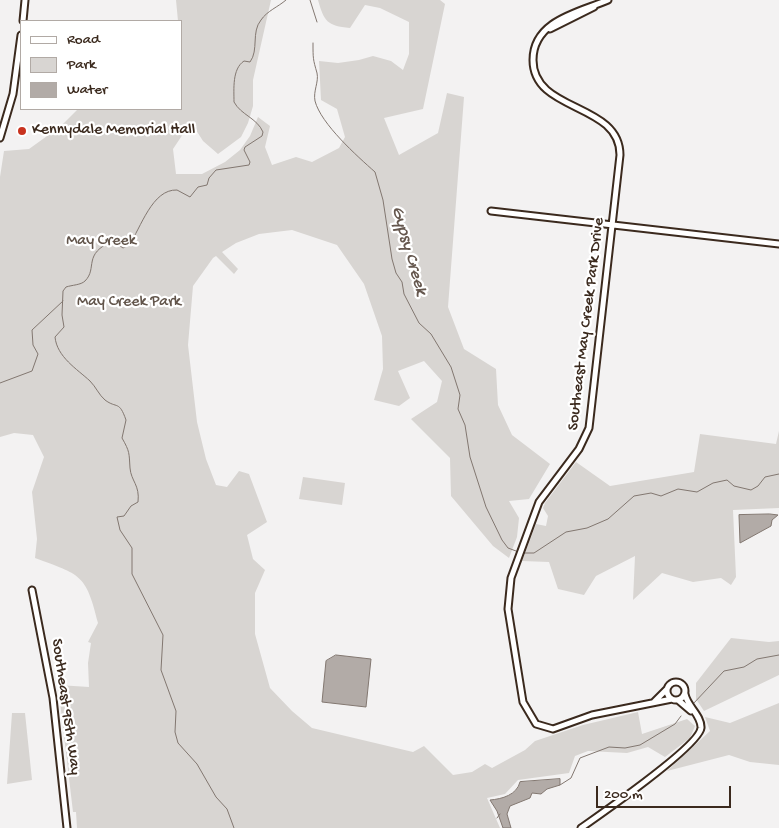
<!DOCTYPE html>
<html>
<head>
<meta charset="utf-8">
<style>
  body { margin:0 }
  #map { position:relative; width:779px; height:828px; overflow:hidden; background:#f3f2f2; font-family:"Gochi Hand",sans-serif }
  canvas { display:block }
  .legend { position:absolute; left:20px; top:20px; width:162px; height:90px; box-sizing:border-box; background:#fff; border:1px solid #b1aaa5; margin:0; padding:6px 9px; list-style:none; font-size:15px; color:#3b2a1e }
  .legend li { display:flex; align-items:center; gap:10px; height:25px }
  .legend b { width:25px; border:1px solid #b1aaa5 }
  .scale { position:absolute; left:596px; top:786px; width:135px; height:22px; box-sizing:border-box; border:2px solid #3b2a1e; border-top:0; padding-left:6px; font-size:15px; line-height:18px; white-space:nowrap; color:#3b2a1e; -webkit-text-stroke:4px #fff; paint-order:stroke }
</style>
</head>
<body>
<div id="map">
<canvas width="779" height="828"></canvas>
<ul class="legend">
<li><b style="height:6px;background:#fff"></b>Road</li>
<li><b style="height:14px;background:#d8d5d2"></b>Park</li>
<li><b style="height:14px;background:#b2aba7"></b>Water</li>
</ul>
<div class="scale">200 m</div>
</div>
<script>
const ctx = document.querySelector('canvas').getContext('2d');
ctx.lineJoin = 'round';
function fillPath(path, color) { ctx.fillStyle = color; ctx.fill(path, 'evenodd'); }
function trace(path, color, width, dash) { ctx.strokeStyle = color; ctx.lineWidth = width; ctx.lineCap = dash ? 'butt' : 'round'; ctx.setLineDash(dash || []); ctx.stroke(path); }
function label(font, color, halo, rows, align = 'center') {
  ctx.font = font + ' "Gochi Hand",sans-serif'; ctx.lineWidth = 4.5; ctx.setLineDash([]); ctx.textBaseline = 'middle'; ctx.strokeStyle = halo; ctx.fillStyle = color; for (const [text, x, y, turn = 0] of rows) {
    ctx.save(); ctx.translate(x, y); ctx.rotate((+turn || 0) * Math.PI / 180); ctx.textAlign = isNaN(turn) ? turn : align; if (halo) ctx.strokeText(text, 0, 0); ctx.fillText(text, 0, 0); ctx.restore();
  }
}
fillPath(new Path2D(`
  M 176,0 L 271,0 L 253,80 L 253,106 L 248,123 L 241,137 L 218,154 L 203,141 L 196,130 L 183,134 L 173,149 L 176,174 L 202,174 L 225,162 L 240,150 L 250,136 L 258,117 L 270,126 L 265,147 L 272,165 L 296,157 L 312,162 L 339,148 L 345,137 L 337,109 L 321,100 L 319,61 L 338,63 L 359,60 L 373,56 L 391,61 L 403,70 L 409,54 L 409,22 L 380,8 L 365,5 L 350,28 C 327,26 324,21 318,0 L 440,0 L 445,4 L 423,109 L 384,118 L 399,155 L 438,133 L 447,93 L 464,97 L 448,307 L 464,349 L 496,369 L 498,405 L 512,435 L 550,464 L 529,499 L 509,501 L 519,518 L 517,537 L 509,558 L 493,546 L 451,496 L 450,458 L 411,419 L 437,402 L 442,381 L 424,361 L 398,371 L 410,398 L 399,406 L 374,400 L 383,369 L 382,336 L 364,284 L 337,245 L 292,230 L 259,234 L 236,243 L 222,252 L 238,269 L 234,274 L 216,256 L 213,258 L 193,286 L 188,345 L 197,422 L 206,459 L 216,485 L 227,487 L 239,471 L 249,474 L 267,522 L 247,535 L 253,559 L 265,570 L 255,593 L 255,634 L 270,688 L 292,711 L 312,728 L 413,752 L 424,746 L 453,775 L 472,772 L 485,764 L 492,768 L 525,750 L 535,741 L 583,725 L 638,712 L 642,734 L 687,719 L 695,726 L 690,738 L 665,757 L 648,747 L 627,753 L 588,751 L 575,756 L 569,773 L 518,780 L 505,794 L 487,798 L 500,828 L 77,828 L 76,812 L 73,812 L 58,685 L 89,687 L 88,663 L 91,643 L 88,642 L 98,623 C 86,573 80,575 35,558 L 37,539 L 32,492 L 44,457 L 33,435 L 14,433 L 0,437 L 0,177 L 4,151 L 29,149 L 61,126 L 78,109 L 181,109 L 181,21 L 178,21 Z
  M 779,431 L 779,508 L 733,510 L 736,577 L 731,585 L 721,578 L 693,582 L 662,573 L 633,600 L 635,556 L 596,576 L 584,595 L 558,589 L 549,562 L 522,561 L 536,524 L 546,526 L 548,516 L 543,508 L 545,503 L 576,462 L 610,486 L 694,472 L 700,434 L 776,444 Z
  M 303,477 L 345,483 L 342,505 L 299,499 Z
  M 731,638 L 769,642 L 779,641 L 779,675 L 704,711 L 696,699 L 696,683 Z
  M 779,703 L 779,765 L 750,762 L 729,755 L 667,771 L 710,731 L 705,717 L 730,723 Z
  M 12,713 L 25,713 L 32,780 L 7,784 Z`), '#d8d5d2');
const water = new Path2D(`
  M 770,514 L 778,515 L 772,520 L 771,526 L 740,543 L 739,515 Z
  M 336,655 L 371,659 L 366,707 L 322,702 L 326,661 Z
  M 560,779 L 560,785 L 547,789 L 541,794 L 532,793 L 530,798 L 510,806 L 507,814 L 511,828 L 503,828 L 497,811 L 490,800 C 502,799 517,795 520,782 Z`);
fillPath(water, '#b2aba7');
trace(water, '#827770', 1);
trace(new Path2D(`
  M 310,0 L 317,22
  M 313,43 C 313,59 313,59 317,73 C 319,82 313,91 315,101 C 321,124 357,156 375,172 L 383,200 L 392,259 L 396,273 L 402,282 L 404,294 L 419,323 L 431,334 L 451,367 L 460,395 L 458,409 L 465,425 L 470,457 L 486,507 L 502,540 L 508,548 L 516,551
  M 0,383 L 32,371 L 38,354 L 33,345 L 32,330 L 63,301
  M 522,553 L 534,553 L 566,532 L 587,528 L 608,519 L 634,496 L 651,493 L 661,496 L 678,489 L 697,492 L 713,483 L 727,480 L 734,486 L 751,490 L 758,486 L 765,477 L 779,474
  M 693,704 L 724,671 L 744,667 L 757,659 L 779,655
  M 560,785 L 571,778 L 580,758 L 609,747 L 625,748 L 640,745 L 675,724 L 681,716
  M 497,818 L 500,814
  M 234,828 L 227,809 L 216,797 L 197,764 L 178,743 L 175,732 L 176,711 L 161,670 L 163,635 L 132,574 L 132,548 L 120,530 L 117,517 L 124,516 L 131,506 L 138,502 C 140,485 131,481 130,468 C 129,453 130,452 122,438 L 126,420 C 119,400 117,409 105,400 C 99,395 96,387 90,381 C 77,369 57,357 55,337 L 64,327 L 62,315 L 63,291 L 66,287 C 72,285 81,285 85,281 C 98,268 82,254 113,241 L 123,248 L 129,245 C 141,228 152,189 177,190 L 190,197 L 198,187 L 207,185 L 209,178 L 216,170 L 249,165 L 250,162 L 244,150 L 245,147 L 262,136 L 263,132 C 257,118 241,115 234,102 C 234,89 232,69 244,61 L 250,62 C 259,50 251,32 261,20 C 267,11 278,7 286,0`), '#827770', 1);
const tertiary = new Path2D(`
  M 608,0 C 580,12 533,20 533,60 C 533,113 620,102 620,155 L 589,428 L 579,449 L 539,502 L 511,578 L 508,609 L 523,702 L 536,724 L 553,729 L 592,715 L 672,699
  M 23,21 L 25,0
  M 550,29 L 594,7
  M 0,138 L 13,94 L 21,35
  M 491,211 L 779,244
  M 32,590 L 53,698 L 67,828
  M667 691a9 9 0 1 1 18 0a9 9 0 1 1-18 0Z
  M 678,700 L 691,711
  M 654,702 L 667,689
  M 581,828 C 601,814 699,746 701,728 C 702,716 687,706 685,694`);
trace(tertiary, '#3b2a1e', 9);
trace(tertiary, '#fff', 5);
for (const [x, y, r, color] of [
  [22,131,5,"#c8321e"]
]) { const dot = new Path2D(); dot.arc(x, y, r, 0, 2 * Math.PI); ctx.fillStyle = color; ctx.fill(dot); trace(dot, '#fff', 2); }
label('16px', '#3b2a1e', '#fff', [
  ["Kennydale Memorial Hall",32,131]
], 'left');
label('16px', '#62554b', '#fff', [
  ["May Creek",101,242],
  ["May Creek Park",129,303]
]);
label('16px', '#3b2a1e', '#fff', [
  ["Southeast May Creek Park Drive",587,324,-83],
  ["Southeast 95th Way",65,707,82]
]);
label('italic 18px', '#65574e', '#fff', [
  ["Gypsy Creek",408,251,74]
]);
</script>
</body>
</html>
